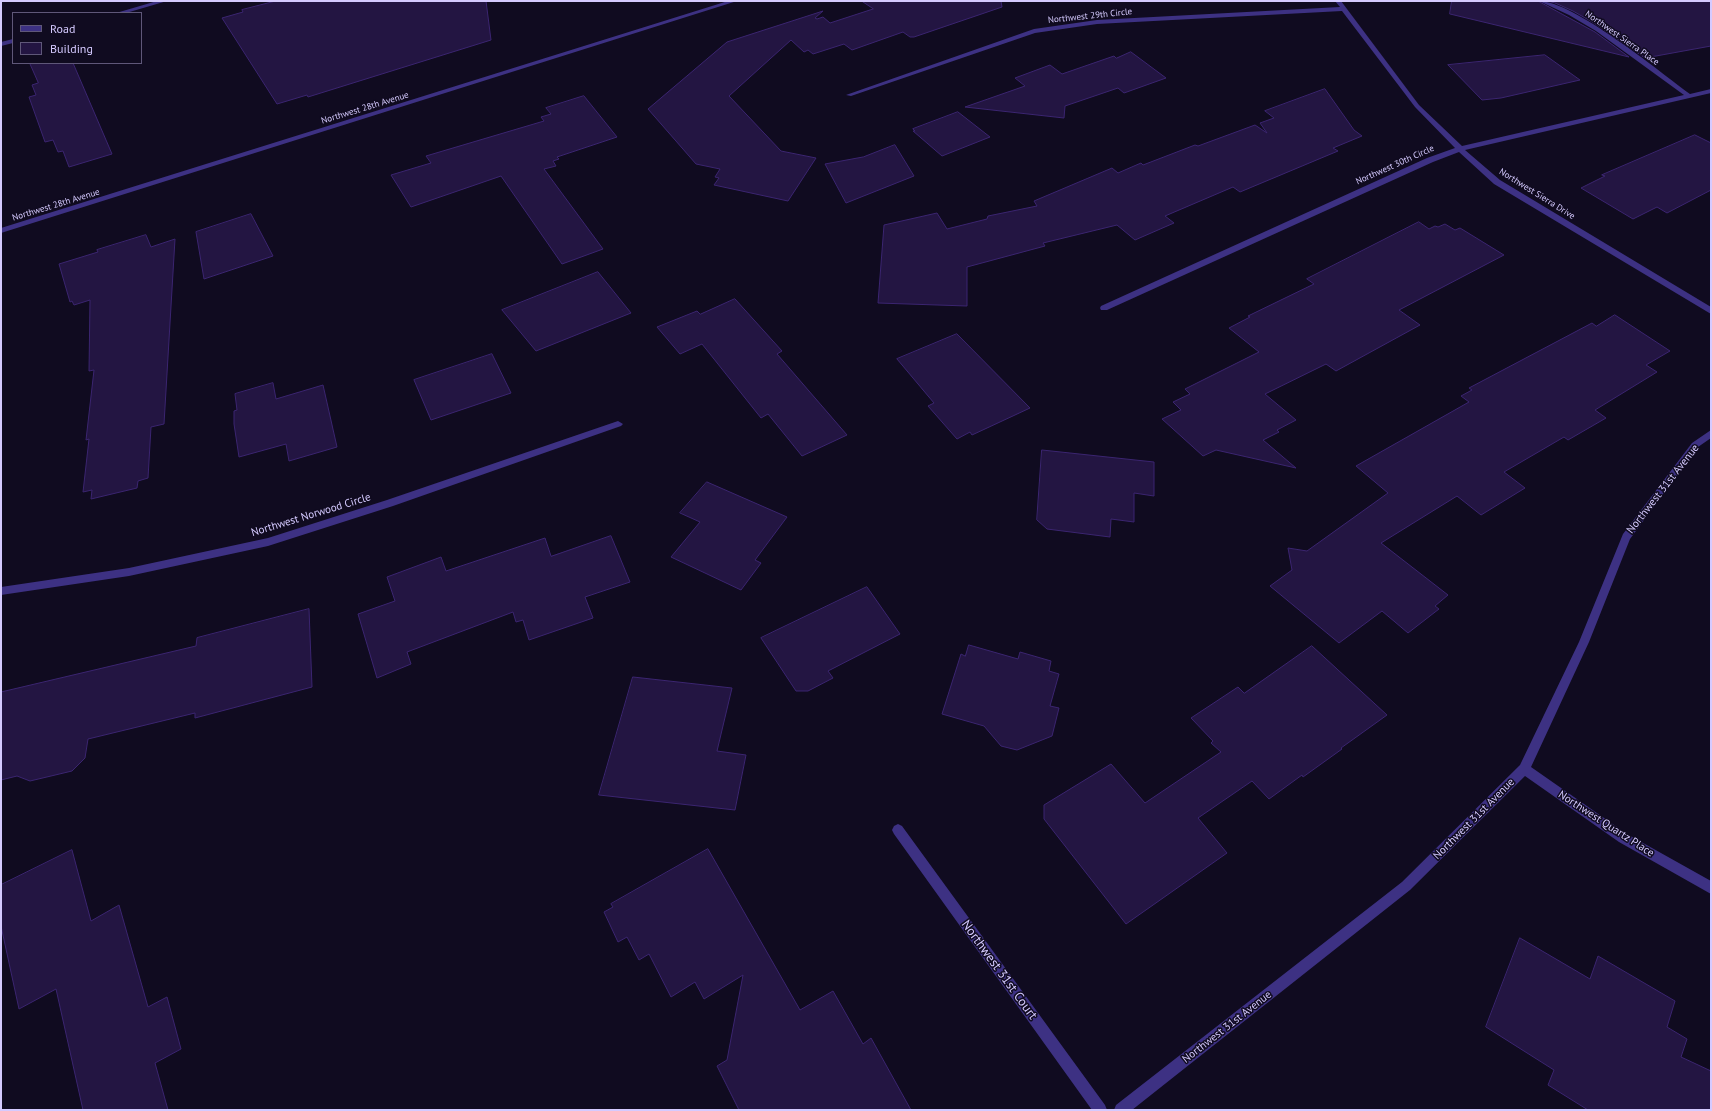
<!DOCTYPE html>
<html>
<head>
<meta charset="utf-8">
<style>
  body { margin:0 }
  #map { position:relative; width:1712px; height:1111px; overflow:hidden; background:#100b20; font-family:"PT Sans",sans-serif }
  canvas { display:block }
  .frame { position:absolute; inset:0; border:2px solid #d5caff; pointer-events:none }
  .legend { position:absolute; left:12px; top:12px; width:130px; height:52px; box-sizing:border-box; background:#100b20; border:1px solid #5f5779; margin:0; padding:5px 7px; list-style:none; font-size:12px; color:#d5caff }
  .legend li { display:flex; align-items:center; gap:8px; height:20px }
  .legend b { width:20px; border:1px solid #5f5779 }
</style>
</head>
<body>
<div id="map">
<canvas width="1712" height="1111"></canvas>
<div class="frame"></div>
<ul class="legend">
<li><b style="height:5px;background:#3d3183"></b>Road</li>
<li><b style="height:11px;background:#231542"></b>Building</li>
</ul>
</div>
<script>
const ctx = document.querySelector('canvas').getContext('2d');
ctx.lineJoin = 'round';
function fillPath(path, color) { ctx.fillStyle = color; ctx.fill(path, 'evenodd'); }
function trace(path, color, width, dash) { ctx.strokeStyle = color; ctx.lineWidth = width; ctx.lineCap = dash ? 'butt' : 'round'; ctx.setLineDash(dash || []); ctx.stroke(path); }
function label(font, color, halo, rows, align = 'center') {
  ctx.font = font + ' "PT Sans",sans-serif'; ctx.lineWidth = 3; ctx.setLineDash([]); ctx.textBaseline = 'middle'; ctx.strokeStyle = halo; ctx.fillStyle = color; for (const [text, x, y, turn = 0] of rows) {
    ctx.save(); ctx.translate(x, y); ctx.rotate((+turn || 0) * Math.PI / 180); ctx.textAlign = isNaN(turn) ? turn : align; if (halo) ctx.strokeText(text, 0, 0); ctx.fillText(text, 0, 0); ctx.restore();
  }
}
const building = new Path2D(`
  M 276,1 L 486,1 L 491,40 L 308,97 L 307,95 L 277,104 L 222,18 L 243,12 L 242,10 Z
  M 862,1 L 1001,1 L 1002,7 L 914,37 L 910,37 L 903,32 L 852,50 L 844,44 L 813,54 L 808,50 L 804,52 L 791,40 L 729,96 L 781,151 L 816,158 L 788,201 L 714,185 L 719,178 L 715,177 L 720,169 L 696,164 L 648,109 L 727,42 L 823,11 L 815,18 L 817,19 L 823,17 L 830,23 L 873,9 Z
  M 1452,1 L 1538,1 L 1595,32 L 1629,57 L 1450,14 Z
  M 1547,1 L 1711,1 L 1711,46 L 1645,58 L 1594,23 L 1573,11 L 1555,3 Z
  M 1131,52 L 1166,78 L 1124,93 L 1118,88 L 1065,106 L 1064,118 L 965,107 L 1025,86 L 1015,78 L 1050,65 L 1062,74 L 1114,56 L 1116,58 Z
  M 1545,55 L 1580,80 L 1501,98 L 1482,100 L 1448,65 Z
  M 30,63 L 73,63 L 112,154 L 69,167 L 63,151 L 58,152 L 53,140 L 45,142 L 29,97 L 36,95 L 32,85 L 38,83 Z
  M 1325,89 L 1354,130 L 1362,136 L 1333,148 L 1338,151 L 1240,192 L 1233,187 L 1165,216 L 1174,223 L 1135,240 L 1117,225 L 1043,243 L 1045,246 L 967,267 L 967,306 L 878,303 L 884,225 L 937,213 L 947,229 L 987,219 L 988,216 L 1037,206 L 1034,201 L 1112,168 L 1118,173 L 1141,163 L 1143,165 L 1195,145 L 1198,146 L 1255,125 L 1267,133 L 1260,123 L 1274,118 L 1265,111 Z
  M 584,96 L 617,137 L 557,157 L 559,159 L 553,161 L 556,166 L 544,169 L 603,249 L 562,264 L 501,176 L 411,207 L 391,175 L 431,163 L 426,156 L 544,121 L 541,117 L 551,114 L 546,108 Z
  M 958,112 L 990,137 L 942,156 L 913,131 L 915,131 L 913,129 Z
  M 1695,135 L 1711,143 L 1711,190 L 1667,213 L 1657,207 L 1633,219 L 1581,188 L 1605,176 L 1602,175 Z
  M 895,145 L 914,176 L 846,203 L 825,164 L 863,157 Z
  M 251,214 L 273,256 L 204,279 L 196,232 Z
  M 1419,222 L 1429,229 L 1435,226 L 1438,227 L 1445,224 L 1455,230 L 1460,228 L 1504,255 L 1399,310 L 1420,325 L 1336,371 L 1326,364 L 1265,394 L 1296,420 L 1277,430 L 1279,432 L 1263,440 L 1296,468 L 1216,450 L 1203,456 L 1162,419 L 1181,410 L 1173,402 L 1190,394 L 1185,389 L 1259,352 L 1229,328 L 1250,317 L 1248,316 L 1314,284 L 1307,279 Z
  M 146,235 L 151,247 L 175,239 L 164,424 L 151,427 L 148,478 L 138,481 L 137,488 L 91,499 L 92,490 L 83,492 L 89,439 L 86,440 L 94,370 L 89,371 L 90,300 L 74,305 L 72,301 L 70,302 L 59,264 L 98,252 L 97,250 Z
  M 598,272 L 631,313 L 536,351 L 502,310 Z
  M 735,299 L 782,351 L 777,354 L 847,435 L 802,456 L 768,414 L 761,418 L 702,344 L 680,354 L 657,327 L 697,311 L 700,314 Z
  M 1615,315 L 1670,351 L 1646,365 L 1657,372 L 1595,410 L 1606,418 L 1568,440 L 1564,437 L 1504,472 L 1525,488 L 1481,515 L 1457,496 L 1381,543 L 1448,595 L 1435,606 L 1439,609 L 1408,633 L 1382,611 L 1339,643 L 1270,586 L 1292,570 L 1288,548 L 1307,551 L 1388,493 L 1356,466 L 1469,402 L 1461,396 L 1472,390 L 1469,388 L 1592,323 L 1596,326 Z
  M 957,334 L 1030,408 L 972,435 L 970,432 L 957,439 L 928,406 L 934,403 L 897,359 Z
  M 492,354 L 511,393 L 431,420 L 414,380 Z
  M 273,383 L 276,399 L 323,385 L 337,447 L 289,461 L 286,444 L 239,457 L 234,424 L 234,411 L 237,410 L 235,394 Z
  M 1042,450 L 1154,462 L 1154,496 L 1134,493 L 1134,522 L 1111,519 L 1110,537 L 1047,529 L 1037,520 Z
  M 707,482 L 787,517 L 755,560 L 761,563 L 741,590 L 671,557 L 700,522 L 680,513 Z
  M 611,536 L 630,582 L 585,597 L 593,618 L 529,640 L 523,620 L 516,622 L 513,612 L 407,652 L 411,664 L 377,678 L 358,614 L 395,601 L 387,577 L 441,557 L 446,571 L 545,538 L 551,556 Z
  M 867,587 L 900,634 L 828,671 L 833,678 L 808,691 L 796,691 L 761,638 Z
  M 309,609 L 312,687 L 195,718 L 195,713 L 88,739 L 85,758 L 72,771 L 30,781 L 17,776 L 1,780 L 1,692 L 196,646 L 197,638 Z
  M 969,645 L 1018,659 L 1020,652 L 1051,661 L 1049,671 L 1059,674 L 1050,706 L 1059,708 L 1052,736 L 1017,750 L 1001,746 L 984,726 L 942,714 L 961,654 L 965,656 Z
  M 1312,646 L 1387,715 L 1341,748 L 1342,749 L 1303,777 L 1302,775 L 1269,799 L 1252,781 L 1198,818 L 1227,853 L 1126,924 L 1044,819 L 1044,805 L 1111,764 L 1145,803 L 1221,752 L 1211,743 L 1213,741 L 1191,718 L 1238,687 L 1244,693 Z
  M 633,677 L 732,688 L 717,751 L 746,755 L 735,810 L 599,795 Z
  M 708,849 L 800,1010 L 833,991 L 863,1044 L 871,1038 L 911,1110 L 739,1110 L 717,1066 L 727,1060 L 743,975 L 704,999 L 695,982 L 671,997 L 649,954 L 639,960 L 627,937 L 618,942 L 604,912 L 613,907 L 611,904 Z
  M 72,850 L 91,921 L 119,905 L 148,1007 L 167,997 L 181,1049 L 155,1063 L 168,1110 L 83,1110 L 56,989 L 19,1009 L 1,926 L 1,885 Z
  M 1520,938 L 1590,979 L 1598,956 L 1675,1001 L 1667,1027 L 1687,1039 L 1681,1057 L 1711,1071 L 1711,1110 L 1588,1110 L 1548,1085 L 1554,1070 L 1486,1027 Z`);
fillPath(building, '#231542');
trace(building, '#3b2570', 1);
fillPath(new Path2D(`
  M 157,1 L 167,1 L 126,13 L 116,13 Z
  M 728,1 L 737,1 L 1,233 L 1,228 Z
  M 1335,1 L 1341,1 L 1419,105 L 1462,146 L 1684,95 L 1596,31 L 1569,15 L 1539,1 C 1573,1 1659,71 1690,94 L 1711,89 L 1711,93 L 1465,150 L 1500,180 L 1711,307 L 1711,314 L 1494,184 L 1459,152 L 1433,162 L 1107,310 L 1101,310 L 1100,308 L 1101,306 L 1427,158 L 1455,148 L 1415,107 L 1342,11 L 1097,24 L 1035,33 L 851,96 L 846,95 L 1034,29 L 1097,20 L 1340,7 Z
  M 13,39 L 13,43 L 1,46 L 1,42 Z
  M 618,421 L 623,424 L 621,426 L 393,506 L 268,546 L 129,576 L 1,595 L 1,587 L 129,568 L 268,538 L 387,500 Z
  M 1711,430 L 1711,438 L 1698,447 L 1630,539 L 1589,642 L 1531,767 L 1627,834 L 1711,881 L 1711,894 L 1619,842 L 1525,776 L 1410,890 L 1132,1110 L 1114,1110 L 1116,1105 L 1402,882 L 1520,765 L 1579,642 L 1623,534 L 1692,443 Z
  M 898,824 L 902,826 L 1105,1105 L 1107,1110 L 1092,1110 L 894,834 L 892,830 L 894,826 Z`), '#3d3183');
label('9px', '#d5caff', '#100b20', [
  ["Northwest 29th Circle",1090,16,-6],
  ["Northwest Sierra Place",1622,38,35],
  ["Northwest 28th Avenue",365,108,-17],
  ["Northwest 30th Circle",1395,165,-24],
  ["Northwest Sierra Drive",1537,194,32],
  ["Northwest 28th Avenue",56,205,-17]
]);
label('11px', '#d5caff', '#100b20', [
  ["Northwest 31st Avenue",1663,489,-52],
  ["Northwest Norwood Circle",311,515,-17],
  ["Northwest 31st Avenue",1474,819,-45],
  ["Northwest Quartz Place",1606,824,33],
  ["Northwest 31st Avenue",1227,1027,-38]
]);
label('13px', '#d5caff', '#100b20', [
  ["Northwest 31st Court",999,970,54]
]);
</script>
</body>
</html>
